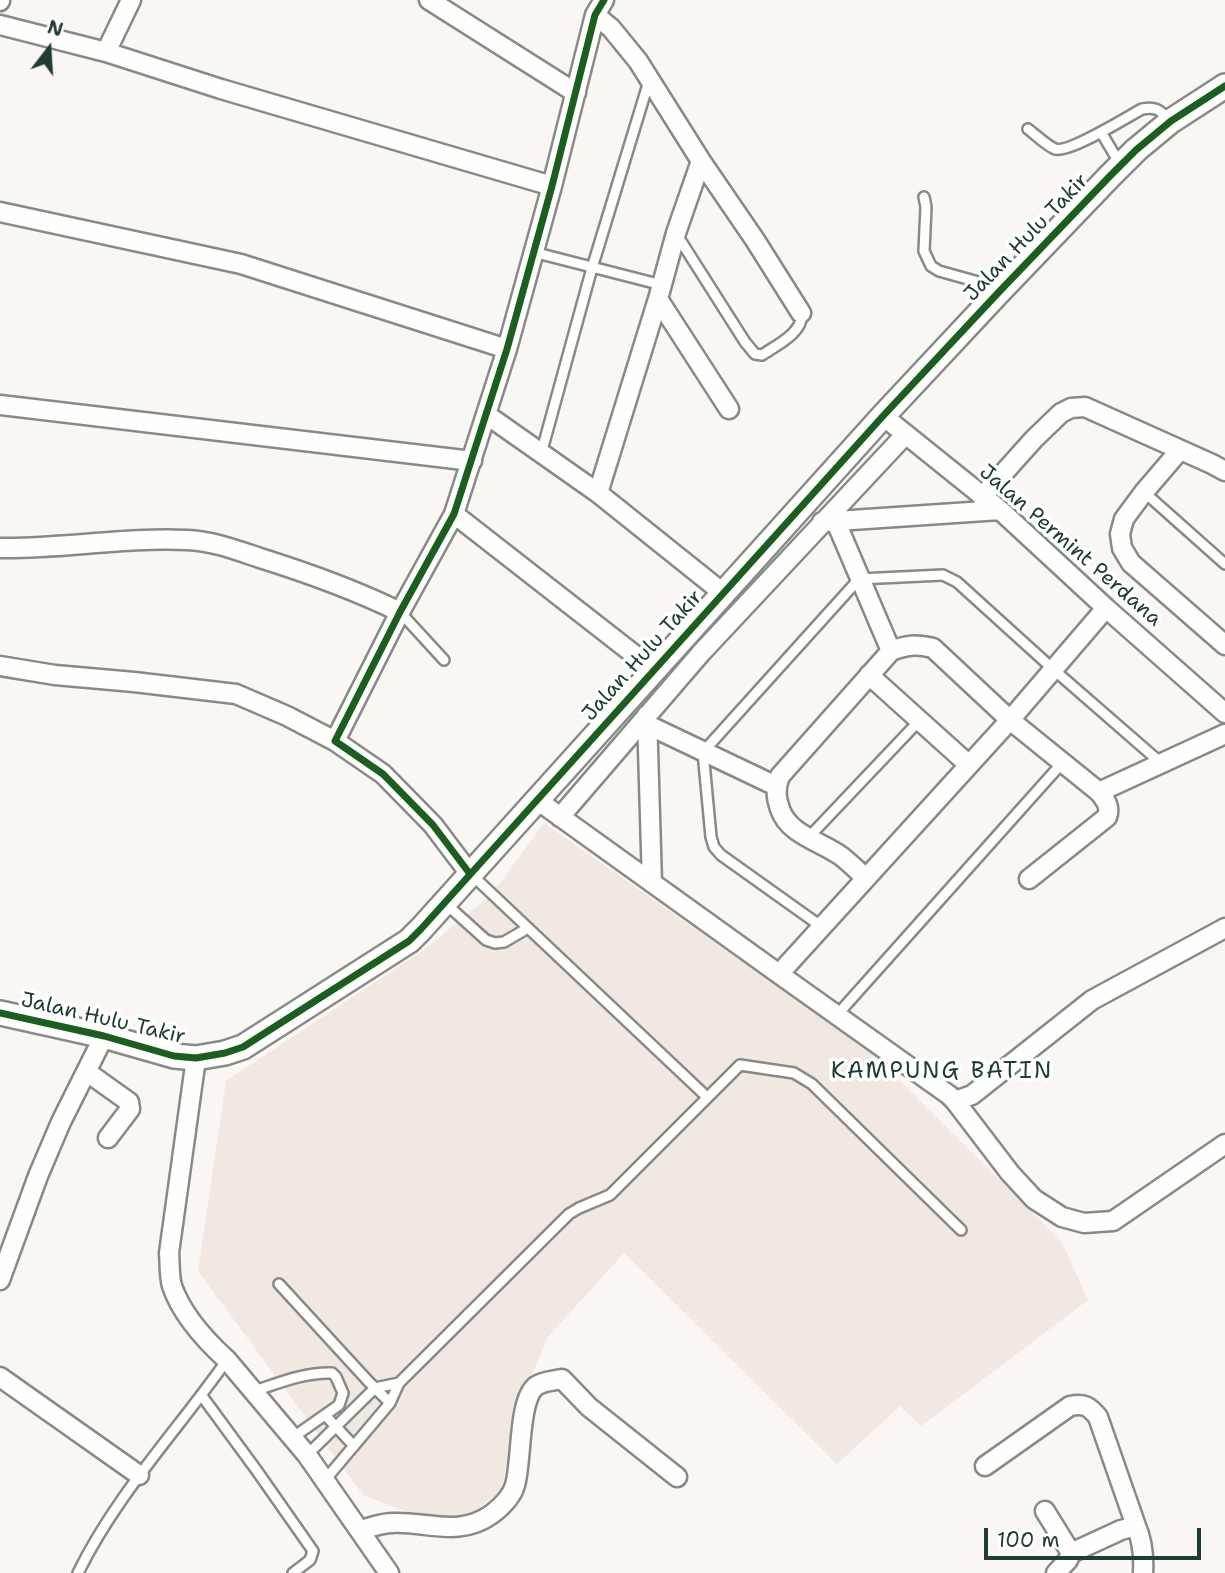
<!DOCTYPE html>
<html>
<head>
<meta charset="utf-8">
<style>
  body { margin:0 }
  #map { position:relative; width:1225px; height:1573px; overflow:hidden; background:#faf6f4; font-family:"Shantell Sans",sans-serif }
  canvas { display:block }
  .north { position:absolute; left:14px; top:14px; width:70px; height:70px; -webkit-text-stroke:5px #fff; paint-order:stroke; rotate:17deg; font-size:19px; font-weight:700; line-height:28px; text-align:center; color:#1f3d34 }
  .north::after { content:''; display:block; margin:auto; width:24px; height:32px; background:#1f3d34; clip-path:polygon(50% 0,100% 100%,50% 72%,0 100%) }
  .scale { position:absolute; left:984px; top:1528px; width:217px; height:32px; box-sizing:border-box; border:4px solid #1f3d34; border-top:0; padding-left:9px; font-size:21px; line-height:24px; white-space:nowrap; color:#1f3d34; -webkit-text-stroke:5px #fff; paint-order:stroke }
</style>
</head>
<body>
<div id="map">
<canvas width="1225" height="1573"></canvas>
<div class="north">N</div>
<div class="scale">100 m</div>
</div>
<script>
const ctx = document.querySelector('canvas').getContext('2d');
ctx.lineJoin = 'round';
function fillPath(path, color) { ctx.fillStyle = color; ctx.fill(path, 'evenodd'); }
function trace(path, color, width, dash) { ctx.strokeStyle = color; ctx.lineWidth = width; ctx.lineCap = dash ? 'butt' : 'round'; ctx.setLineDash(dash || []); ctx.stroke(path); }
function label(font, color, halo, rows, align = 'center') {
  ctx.font = font + ' "Shantell Sans",sans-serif'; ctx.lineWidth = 7; ctx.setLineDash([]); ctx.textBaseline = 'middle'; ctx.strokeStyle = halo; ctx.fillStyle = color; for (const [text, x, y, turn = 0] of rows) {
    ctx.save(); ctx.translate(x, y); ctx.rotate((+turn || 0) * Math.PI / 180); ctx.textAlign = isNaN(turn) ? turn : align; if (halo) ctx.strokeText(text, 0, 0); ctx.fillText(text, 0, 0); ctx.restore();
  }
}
fillPath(new Path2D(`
  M 544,823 L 870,1051 L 1062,1242 L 1088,1300 L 921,1426 L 900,1406 L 837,1464 L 624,1253 L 547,1338 L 520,1404 L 501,1490 L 470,1516 L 418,1516 L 363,1495 L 198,1271 L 226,1081 L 425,949 L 492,894 Z`), '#f2e8e2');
const service = new Path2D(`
  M 1028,129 C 1036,135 1046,145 1055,149 C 1068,154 1127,117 1142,109 C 1157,106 1160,111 1170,120
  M 1101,132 L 1120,164
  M 924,197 L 926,207 L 924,251 L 931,266 L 939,271 L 982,283 L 995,293
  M 677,235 L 745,342 L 755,354 L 762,355 C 775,346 805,332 801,313
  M 533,252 L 662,285
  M 541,454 L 592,268 L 649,81
  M 1144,492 L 1225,564
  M 400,612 L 444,660
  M 808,838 L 919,721
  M 472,875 L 707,1097
  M 446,904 L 486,940 L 495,943 L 504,942 L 528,928
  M 822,927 L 721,855 L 714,847 L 711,837 L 703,752 L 859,579 L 943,575 L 957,582 L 1053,669 L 1161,763
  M 837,1015 L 1063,762
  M 279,1284 L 368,1381 L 390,1403
  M 254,1391 C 279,1383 305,1372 332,1373 L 336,1377 L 343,1393 L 339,1405 L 292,1438
  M 202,1396 L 257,1471 L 313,1551 L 310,1560 L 293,1573
  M 325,1415 L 354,1446
  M 307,1455 L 375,1388 L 399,1383
  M 325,1480 L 390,1403 L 399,1383 L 569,1214 L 579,1208 L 610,1195 L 740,1065 L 794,1073 L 812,1084 L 961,1230
  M 78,1573 C 116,1495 177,1431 227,1360`);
const minor = new Path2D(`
  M 429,0 L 576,93
  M 0,1 L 0,0
  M 595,15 L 611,28 L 638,61 L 701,161
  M 0,25 L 106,52 L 221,89 L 552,186
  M 106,52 L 131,0
  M 0,212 L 241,264 L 507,349
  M 658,299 L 729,409
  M 0,405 L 472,461
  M 487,415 L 598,493 L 658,299 L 676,233 L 701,161 L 755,240 L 801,313
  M 883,416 L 1000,510 L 1106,608 L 1225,713
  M 1180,450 L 1144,492 L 1124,519 L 1120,534 L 1122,548 L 1131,563 L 1225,645
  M 598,493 L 723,593
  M 982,497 L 1034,439 L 1061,413 L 1071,408 L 1085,407 L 1212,464 L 1225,471
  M 454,514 L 654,670
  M 822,522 L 1000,510
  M 836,522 L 891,651
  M 0,548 C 63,549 125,537 187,540 C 213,541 236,550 260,558 C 308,573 355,590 400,612
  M 0,666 L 55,675 L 134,682 L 236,694 L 287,716 L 335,741
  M 869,675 L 969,765
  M 647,715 L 652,883
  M 648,725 L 776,786
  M 1099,792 L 1225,734
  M 537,800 L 779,974 L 1010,720 L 1106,608
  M 560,817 L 701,653 L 905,435
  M 470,874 L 433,825 L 383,774 L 335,741 L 400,612 L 454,514 L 507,349 L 552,186 L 595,15 L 604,0
  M 866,878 C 858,871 850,863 841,856 C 820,841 789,835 780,809 C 776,797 775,789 780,776 L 891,651 C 906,645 916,644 933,648 L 1010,720 L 1099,792 C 1105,800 1111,806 1107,817 L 1029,879
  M 779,974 L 949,1095 L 955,1101 L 972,1095 L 1092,1000 L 1225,928
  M 196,1058 L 169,1253 C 170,1263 169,1276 172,1286 C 182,1315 205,1340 227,1360 L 307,1455 L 389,1573
  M 87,1072 L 129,1102 L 130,1109 L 108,1138
  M 955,1101 L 1010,1173 L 1034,1199 L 1062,1217 L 1084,1223 L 1113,1221 L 1225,1144
  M 0,1280 L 38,1176 L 61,1122 L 104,1036
  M 0,1377 L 139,1475
  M 985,1466 L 1070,1406 C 1084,1403 1089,1406 1098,1417 L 1136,1526
  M 1045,1511 L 1071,1553 L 1068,1560 L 1056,1573
  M 360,1530 C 370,1528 381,1523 392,1523 C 427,1521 459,1538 492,1514 C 501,1507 512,1497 515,1485 C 522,1462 518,1400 536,1386 C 543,1381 553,1381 562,1379 L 589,1407 L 677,1477
  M 1071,1553 L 1121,1530 L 1136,1526 C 1143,1542 1144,1556 1143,1573`);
const tertiary = new Path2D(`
  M 0,1013 L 104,1036 L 174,1056 L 196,1058 L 225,1053 L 243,1047 L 409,941 L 421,929 L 883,416 L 997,294 L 1109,177 L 1136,150 L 1171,121 L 1225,86`);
trace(service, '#878b88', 14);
trace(minor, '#878b88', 23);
trace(tertiary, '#878b88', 28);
trace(service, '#fefefd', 9);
trace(minor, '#fefefd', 18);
trace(tertiary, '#fefefd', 23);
trace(new Path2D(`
  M 470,874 L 433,825 L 383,774 L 335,741 L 400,612 L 454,514 L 507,349 L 552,186 L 595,15 L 604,0
  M 0,1013 L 104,1036 L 174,1056 L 196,1058 L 225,1053 L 243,1047 L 409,941 L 421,929 L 883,416 L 997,294 L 1109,177 L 1136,150 L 1171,121 L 1225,86`), '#1b5e20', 7);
label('21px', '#1f3d34', '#fff', [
  ["Jalan Hulu Takir",1027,238,-46],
  ["Jalan Permint Perdana",1070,546,41],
  ["Jalan Hulu Takir",643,656,-48],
  ["Jalan Hulu Takir",103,1019,13]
]);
ctx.letterSpacing = '2px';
label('23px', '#1f3d34', '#fff', [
  ["KAMPUNG BATIN",942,1072]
]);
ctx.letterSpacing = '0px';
</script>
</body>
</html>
